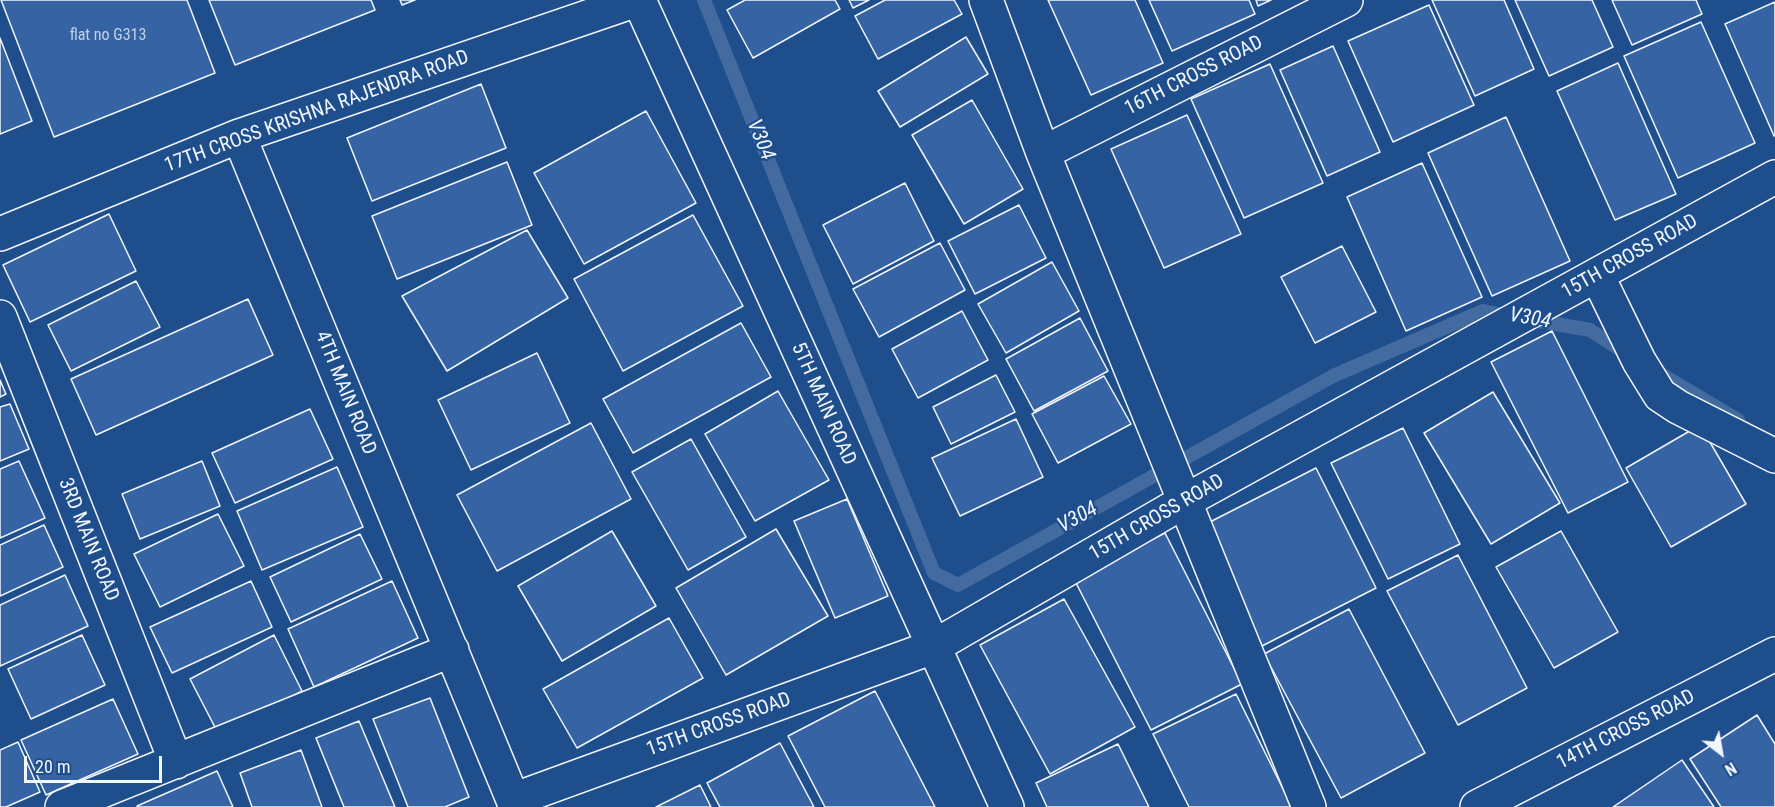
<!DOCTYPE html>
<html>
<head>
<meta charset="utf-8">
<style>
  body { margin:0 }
  #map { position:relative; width:1775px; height:807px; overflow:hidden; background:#1f4e8c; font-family:"Roboto Condensed",sans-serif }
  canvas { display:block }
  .north { position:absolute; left:1691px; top:723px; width:60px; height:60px; -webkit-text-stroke:4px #1f4e8c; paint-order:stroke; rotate:149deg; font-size:16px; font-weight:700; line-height:24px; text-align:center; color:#f2f6ff }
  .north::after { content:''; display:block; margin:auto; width:21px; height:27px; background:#f2f6ff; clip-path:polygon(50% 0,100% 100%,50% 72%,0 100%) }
  .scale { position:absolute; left:24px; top:756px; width:138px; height:27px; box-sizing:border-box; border:3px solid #f2f6ff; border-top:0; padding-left:8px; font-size:18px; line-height:21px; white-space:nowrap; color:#f2f6ff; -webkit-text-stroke:4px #1f4e8c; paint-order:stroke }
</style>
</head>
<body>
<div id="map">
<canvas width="1775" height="807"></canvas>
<div class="north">N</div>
<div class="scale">20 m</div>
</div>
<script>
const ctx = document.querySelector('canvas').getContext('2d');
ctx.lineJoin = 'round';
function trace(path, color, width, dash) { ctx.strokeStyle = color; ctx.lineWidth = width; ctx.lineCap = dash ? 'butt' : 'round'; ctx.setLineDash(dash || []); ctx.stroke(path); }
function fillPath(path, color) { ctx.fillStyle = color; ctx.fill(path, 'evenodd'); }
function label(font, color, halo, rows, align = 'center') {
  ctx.font = font + ' "Roboto Condensed",sans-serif'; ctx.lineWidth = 4.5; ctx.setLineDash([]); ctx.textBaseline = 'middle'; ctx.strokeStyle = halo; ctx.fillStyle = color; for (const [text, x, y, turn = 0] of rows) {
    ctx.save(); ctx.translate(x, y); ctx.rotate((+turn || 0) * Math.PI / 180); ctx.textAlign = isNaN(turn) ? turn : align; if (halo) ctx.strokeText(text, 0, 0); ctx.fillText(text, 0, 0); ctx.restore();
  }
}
trace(new Path2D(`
  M 704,0 L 934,573 L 958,585 L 1333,376 L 1483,311 L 1509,316
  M 1528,319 L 1590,330 L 1627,354
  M 1654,370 L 1738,420`), '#446ba0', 14);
const building = new Path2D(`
  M 1,0 L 187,0 L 215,73 L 54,137 Z
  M 209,0 L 371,0 L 375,10 L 235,65 Z
  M 400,0 L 415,0 L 402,5 Z
  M 745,0 L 835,0 L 840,9 L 753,58 L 727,10 Z
  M 849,0 L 869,0 L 853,8 Z
  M 885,0 L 954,0 L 962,14 L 878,59 L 855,16 Z
  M 1048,0 L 1135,0 L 1163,63 L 1091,95 Z
  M 1149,0 L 1249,0 L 1255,14 L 1172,51 Z
  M 1256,0 L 1271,0 L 1258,6 Z
  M 1432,0 L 1504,0 L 1534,69 L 1475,96 Z
  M 1515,0 L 1592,0 L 1613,47 L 1549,76 Z
  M 1612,0 L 1696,0 L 1702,14 L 1632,45 Z
  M 1775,2 L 1775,136 L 1774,136 L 1725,24 Z
  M 1429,5 L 1474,105 L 1393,142 L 1348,41 Z
  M 1701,22 L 1755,143 L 1678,178 L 1624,56 Z
  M 966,37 L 988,74 L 900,127 L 878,91 Z
  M 0,38 L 32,121 L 0,134 Z
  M 1333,46 L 1380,152 L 1327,176 L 1280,70 Z
  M 1618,63 L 1676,194 L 1615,220 L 1557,91 Z
  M 1270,64 L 1323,183 L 1244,218 L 1191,99 Z
  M 481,84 L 506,148 L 372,201 L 347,138 Z
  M 972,100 L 1023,189 L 964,224 L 912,135 Z
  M 646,111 L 696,203 L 584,264 L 534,173 Z
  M 1187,115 L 1241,234 L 1164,268 L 1111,149 Z
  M 1506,117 L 1570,261 L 1492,296 L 1428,153 Z
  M 507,162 L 532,225 L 397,279 L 372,216 Z
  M 1422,163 L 1482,297 L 1406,331 L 1347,197 Z
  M 905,183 L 934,241 L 853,284 L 823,225 Z
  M 1019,205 L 1046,258 L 975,294 L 948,241 Z
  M 109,214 L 136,271 L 30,322 L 3,265 Z
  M 693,215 L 743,306 L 623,371 L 574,279 Z
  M 527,230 L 568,298 L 447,371 L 402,296 Z
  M 940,243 L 965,290 L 879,337 L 853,289 Z
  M 1342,246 L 1376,312 L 1315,343 L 1281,277 Z
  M 1052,262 L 1079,311 L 1006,353 L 978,304 Z
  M 136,281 L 160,327 L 71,371 L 48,325 Z
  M 248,299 L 273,355 L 96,435 L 71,379 Z
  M 962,311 L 988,360 L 918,398 L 892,349 Z
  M 1080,318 L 1108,371 L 1034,411 L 1006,359 Z
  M 741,323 L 771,377 L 633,453 L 603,399 Z
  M 1552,331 L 1628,482 L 1568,513 L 1491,362 Z
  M 537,353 L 570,423 L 471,470 L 438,400 Z
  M 996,375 L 1015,412 L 951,444 L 933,407 Z
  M 1104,376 L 1131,424 L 1058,463 L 1032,414 Z
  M 0,380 L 6,394 L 0,397 Z
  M 778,391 L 829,480 L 755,521 L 705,434 Z
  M 1493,392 L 1560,503 L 1491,544 L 1424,433 Z
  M 10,404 L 29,449 L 0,461 L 0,407 Z
  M 310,409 L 333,459 L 235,503 L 212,453 Z
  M 1016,419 L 1043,477 L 960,516 L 932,458 Z
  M 591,423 L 631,499 L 497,571 L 457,495 Z
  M 1700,425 L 1746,504 L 1671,547 L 1626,468 Z
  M 1403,428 L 1460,544 L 1388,579 L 1331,463 Z
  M 691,439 L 746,537 L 688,570 L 632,472 Z
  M 19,461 L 45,518 L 0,538 L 0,469 Z
  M 202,461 L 220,506 L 140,539 L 122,494 Z
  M 337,467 L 363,527 L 262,570 L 237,511 Z
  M 1316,468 L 1376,588 L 1262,646 L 1202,526 Z
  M 847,499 L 888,596 L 835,618 L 794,521 Z
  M 218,514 L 244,566 L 160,607 L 134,554 Z
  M 44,525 L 63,567 L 0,596 L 0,545 Z
  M 776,529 L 828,616 L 726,675 L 676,588 Z
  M 612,531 L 656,606 L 562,661 L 518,586 Z
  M 1561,531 L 1618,632 L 1554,668 L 1496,567 Z
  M 1165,533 L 1242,684 L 1151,730 L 1074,579 Z
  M 360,534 L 382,579 L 291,622 L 270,577 Z
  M 1458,555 L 1527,688 L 1458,725 L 1387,591 Z
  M 65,575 L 88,626 L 0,666 L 0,605 Z
  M 251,581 L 272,627 L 172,673 L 150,627 Z
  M 392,581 L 418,638 L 314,687 L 288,629 Z
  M 1064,599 L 1135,727 L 1050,774 L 980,645 Z
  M 1349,609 L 1425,753 L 1341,798 L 1264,654 Z
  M 669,618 L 703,678 L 577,748 L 543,689 Z
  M 82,635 L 105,685 L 31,719 L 8,669 Z
  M 274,635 L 302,691 L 219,735 L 190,679 Z
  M 875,691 L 935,807 L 825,807 L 788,736 Z
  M 1236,694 L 1292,807 L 1189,807 L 1153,734 Z
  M 430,698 L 469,797 L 445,807 L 408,807 L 373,719 Z
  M 113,699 L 138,754 L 46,795 L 21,740 Z
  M 1757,715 L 1775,744 L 1775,807 L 1721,807 L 1690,759 Z
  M 359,721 L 395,807 L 344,807 L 316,738 Z
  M 18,742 L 40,792 L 6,807 L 0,807 L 0,750 Z
  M 780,743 L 814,807 L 720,807 L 707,783 Z
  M 1118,744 L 1149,807 L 1047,807 L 1036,783 Z
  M 301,750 L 322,807 L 252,807 L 240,773 Z
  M 1682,760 L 1714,807 L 1613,807 Z
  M 217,771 L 233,807 L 138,807 L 137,806 Z
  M 700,785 L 711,807 L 656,807 Z`);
fillPath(building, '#3563a3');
trace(building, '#f2f6ff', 1.5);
const minor = new Path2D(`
  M 639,0 L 1007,807
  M 986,0 L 1043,153 L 1309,807
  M 239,136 L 516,807
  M 1043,153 L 1346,0
  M 0,234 L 239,136 L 637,0
  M 1597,275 L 1639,361 L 1660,395 L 1678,407 L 1775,456
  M 0,317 L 176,762
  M 513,800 L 933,647 L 1185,501 L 1775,177
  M 62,807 L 452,650`);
const secondary = new Path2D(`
  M 1477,807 L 1775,654`);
trace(minor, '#f2f6ff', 36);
trace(secondary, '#f2f6ff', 36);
trace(minor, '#1f4e8c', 33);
trace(secondary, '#1f4e8c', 33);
label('16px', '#c3d1e8', null, [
  ["flat no G313",108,36]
]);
label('20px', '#f2f6ff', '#1f4e8c', [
  ["16TH CROSS ROAD",1194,76,-27],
  ["17TH CROSS KRISHNA RAJENDRA ROAD",317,112,-20],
  ["15TH CROSS ROAD",1630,257,-29],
  ["4TH MAIN ROAD",345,393,68],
  ["5TH MAIN ROAD",823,404,66],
  ["15TH CROSS ROAD",1157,518,-30],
  ["3RD MAIN ROAD",88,540,68],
  ["15TH CROSS ROAD",719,725,-20],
  ["14TH CROSS ROAD",1626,730,-27]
]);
label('italic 21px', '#f2f6ff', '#1f4e8c', [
  ["V304",760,140,68],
  ["V304",1530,319,10],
  ["V304",1078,518,-29]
]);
</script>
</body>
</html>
